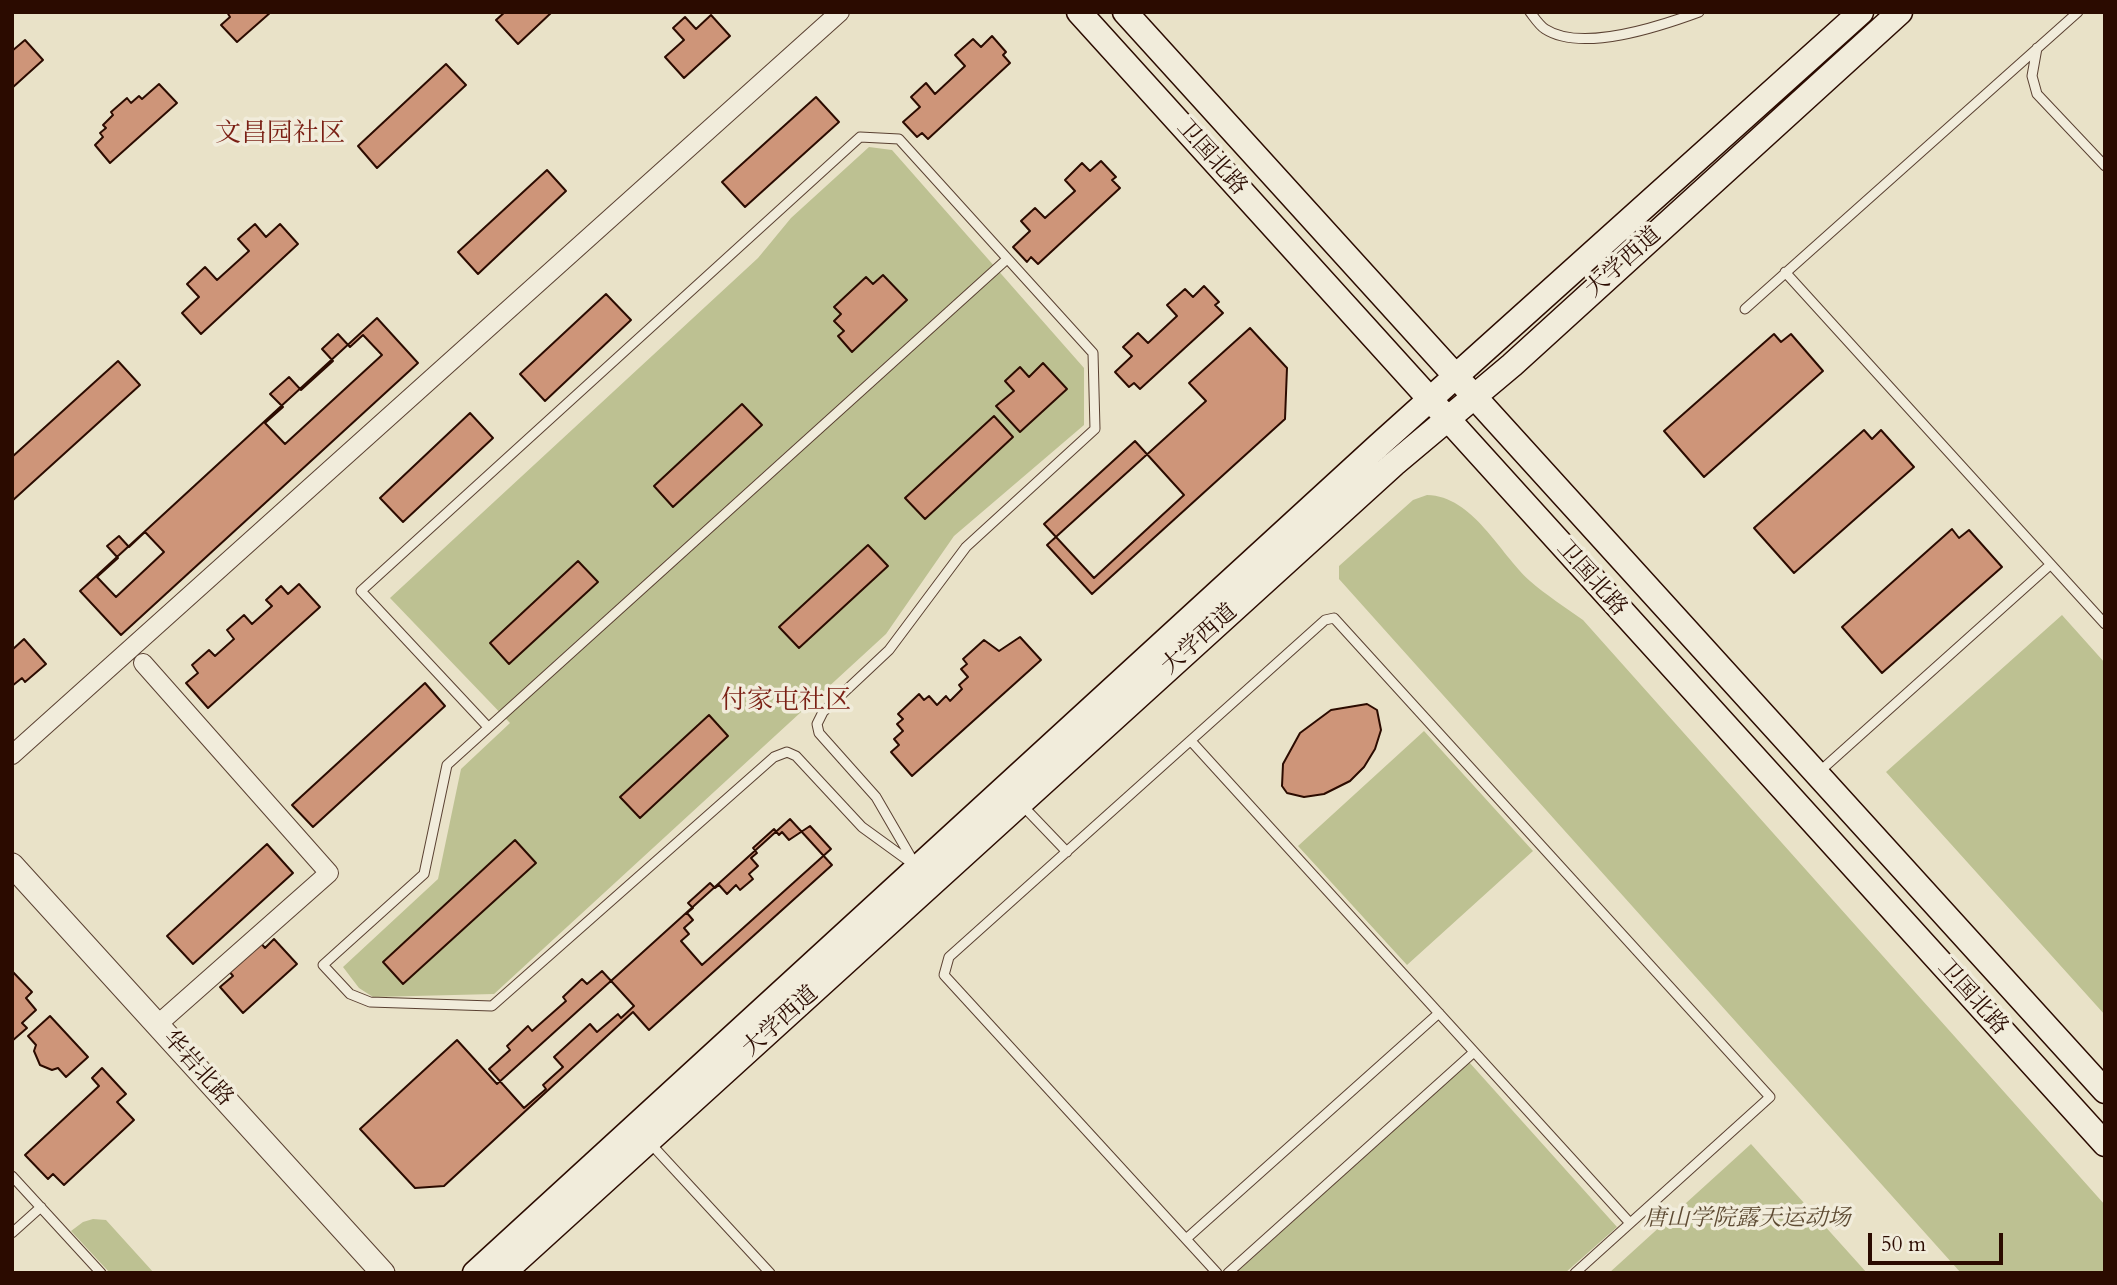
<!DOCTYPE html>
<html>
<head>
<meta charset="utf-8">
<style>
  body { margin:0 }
  #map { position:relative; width:2117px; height:1285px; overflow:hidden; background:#e9e2c8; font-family:Cardo,serif }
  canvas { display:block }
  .frame { position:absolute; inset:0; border:14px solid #2b0b00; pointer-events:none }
  .scale { position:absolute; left:1868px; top:1233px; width:135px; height:32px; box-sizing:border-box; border:4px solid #2b0b00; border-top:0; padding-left:9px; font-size:21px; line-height:24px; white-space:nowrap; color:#2b0b00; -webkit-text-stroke:5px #f1ecdb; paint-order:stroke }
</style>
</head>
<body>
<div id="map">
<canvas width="2117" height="1285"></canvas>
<div class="frame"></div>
<div class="scale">50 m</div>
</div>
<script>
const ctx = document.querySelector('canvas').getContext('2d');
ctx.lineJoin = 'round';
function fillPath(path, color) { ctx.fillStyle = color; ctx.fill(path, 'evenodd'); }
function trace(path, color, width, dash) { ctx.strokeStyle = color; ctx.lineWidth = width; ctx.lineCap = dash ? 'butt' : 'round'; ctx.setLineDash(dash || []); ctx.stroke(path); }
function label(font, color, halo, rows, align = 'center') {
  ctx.font = font + ' Cardo,"Noto Serif SC",serif'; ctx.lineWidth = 7; ctx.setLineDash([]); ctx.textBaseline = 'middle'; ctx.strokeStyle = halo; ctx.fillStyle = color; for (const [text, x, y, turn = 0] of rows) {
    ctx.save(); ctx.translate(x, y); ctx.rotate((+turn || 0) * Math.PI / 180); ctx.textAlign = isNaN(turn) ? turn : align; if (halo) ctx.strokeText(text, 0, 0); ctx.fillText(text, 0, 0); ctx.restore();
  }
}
fillPath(new Path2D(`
  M 869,147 L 892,150 L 1084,368 L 1084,425 L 954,536 L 886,634 L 494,994 L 373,997 L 359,988 L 343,967 L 438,879 L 461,769 L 510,723 L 390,598 L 758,258 L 791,218 Z
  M 1427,495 C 1473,496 1499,553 1530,581 C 1546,595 1565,607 1583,620 L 2105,1205 L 2105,1273 L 1961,1273 L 1339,579 L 1339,566 L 1413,500 Z
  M 2062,615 L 2105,663 L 2105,1015 L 1886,772 Z
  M 1424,731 L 1533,851 L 1407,965 L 1298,846 Z
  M 1469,1062 L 1617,1227 L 1565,1273 L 1236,1273 Z
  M 1751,1144 L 1867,1273 L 1609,1273 Z
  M 93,1219 L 106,1220 L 154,1273 L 110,1273 L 71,1231 L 83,1222 Z`), '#bdc192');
const building = new Path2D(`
  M 271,12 L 237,42 L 221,25 L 230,17 L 227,12 Z
  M 505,12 L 552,12 L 518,44 L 496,20 Z
  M 711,15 L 730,36 L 684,78 L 665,57 L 684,40 L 673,28 L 685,17 L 696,29 Z
  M 992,36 L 1006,52 L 1003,55 L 1010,63 L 928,139 L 922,133 L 917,137 L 903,122 L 920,107 L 911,97 L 926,83 L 935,94 L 965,66 L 955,55 L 973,39 L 981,47 Z
  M 25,40 L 43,60 L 12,88 L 12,51 Z
  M 446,64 L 466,85 L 377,168 L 358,146 Z
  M 159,84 L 177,103 L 110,163 L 95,145 L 103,137 L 100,133 L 106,128 L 103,125 L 113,115 L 111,112 L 127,98 L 131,103 L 139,96 L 142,99 Z
  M 816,97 L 839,122 L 745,207 L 722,182 Z
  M 1101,161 L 1116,177 L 1112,180 L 1120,188 L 1038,264 L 1031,257 L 1027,262 L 1013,247 L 1030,231 L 1021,221 L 1035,208 L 1045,218 L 1075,191 L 1065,180 L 1082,163 L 1090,171 Z
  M 547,170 L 566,191 L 478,274 L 458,252 Z
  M 255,224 L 266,237 L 280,224 L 298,244 L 201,334 L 182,313 L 199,297 L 187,284 L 205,267 L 217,280 L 249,251 L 238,239 Z
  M 883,275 L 907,300 L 852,352 L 838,336 L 844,331 L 834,321 L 841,314 L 834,307 L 866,277 L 873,284 Z
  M 1204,286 L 1219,302 L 1215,305 L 1223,313 L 1140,389 L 1134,383 L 1129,387 L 1115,372 L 1132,356 L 1123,347 L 1138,333 L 1148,343 L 1177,316 L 1167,305 L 1185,289 L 1193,297 Z
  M 606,294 L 631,320 L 545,401 L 520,374 Z
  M 377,318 L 418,363 L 121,635 L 80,591 Z
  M 1250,328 L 1287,368 L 1285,419 L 1092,594 L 1047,545 L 1206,401 L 1189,383 Z
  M 338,334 L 350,347 L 363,335 L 382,355 L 285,444 L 265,423 L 283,407 L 270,394 L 289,377 L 301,390 L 333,361 L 322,349 Z
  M 1774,334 L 1781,342 L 1791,334 L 1823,371 L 1704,477 L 1664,431 Z
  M 118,361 L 140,385 L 12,501 L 12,457 Z
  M 1043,363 L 1067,389 L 1020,432 L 996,406 L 1014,391 L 1005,381 L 1020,367 L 1029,377 Z
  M 742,404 L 762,425 L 673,507 L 654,486 Z
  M 470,413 L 493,438 L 403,522 L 380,498 Z
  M 994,416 L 1013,437 L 925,519 L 905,498 Z
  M 1864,430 L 1872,439 L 1881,430 L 1914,467 L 1794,573 L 1754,528 Z
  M 1135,441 L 1184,495 L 1094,578 L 1044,524 Z
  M 1952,529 L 1959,538 L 1969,530 L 2002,567 L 1882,673 L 1842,627 Z
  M 145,532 L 164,552 L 116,597 L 97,577 L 118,558 L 107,546 L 119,536 L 129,547 Z
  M 868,545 L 888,566 L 799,648 L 779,627 Z
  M 578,561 L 598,582 L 509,664 L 490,643 Z
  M 299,584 L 320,607 L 208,708 L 186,683 L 198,673 L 192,665 L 209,650 L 215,656 L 234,639 L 227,630 L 244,615 L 252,624 L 272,606 L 266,600 L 281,586 L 288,594 Z
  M 1020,637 L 1041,660 L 912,776 L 891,752 L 899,745 L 894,739 L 903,731 L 897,724 L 903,719 L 898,714 L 919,694 L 924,700 L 929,696 L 937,705 L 946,696 L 950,701 L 962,689 L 959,685 L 968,677 L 961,669 L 967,664 L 963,659 L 984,640 L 999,651 Z
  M 24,639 L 46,664 L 25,682 L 22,678 L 12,686 L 12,650 Z
  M 425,683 L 445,706 L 313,827 L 292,805 Z
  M 1367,704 L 1377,710 L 1381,730 L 1375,749 L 1364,767 L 1350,781 L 1324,794 L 1304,797 L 1287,793 L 1282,786 L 1283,764 L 1300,733 L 1331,710 Z
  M 709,715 L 728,736 L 640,818 L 620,797 Z
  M 790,819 L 832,865 L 649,1030 L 633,1012 L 444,1186 L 415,1188 L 360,1129 L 457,1040 L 497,1084 Z
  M 810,826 L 831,849 L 702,965 L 681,941 L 689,934 L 684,928 L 693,920 L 687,913 L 693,908 L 688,903 L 710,883 L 715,888 L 719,885 L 727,894 L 736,885 L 740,890 L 753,879 L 749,874 L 758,866 L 751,858 L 757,853 L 753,848 L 774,829 L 779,835 L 782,832 L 789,840 Z
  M 515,840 L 536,863 L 403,984 L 383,962 Z
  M 267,844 L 293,873 L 193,964 L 167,936 Z
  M 274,939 L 297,964 L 243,1013 L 220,987 L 233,976 L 228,970 L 260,942 L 265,948 Z
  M 12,971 L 32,992 L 26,998 L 36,1010 L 22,1023 L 27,1028 L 12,1041 Z
  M 602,971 L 634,1006 L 621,1018 L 618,1014 L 597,1032 L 590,1024 L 554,1057 L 563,1067 L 543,1085 L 546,1089 L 524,1108 L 489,1069 L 510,1050 L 507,1046 L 528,1026 L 532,1031 L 566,1001 L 563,997 L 582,979 L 587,984 Z
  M 50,1016 L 88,1057 L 66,1077 L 58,1068 L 52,1070 L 40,1065 L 34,1051 L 36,1045 L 28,1036 Z
  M 102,1068 L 126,1094 L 117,1102 L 134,1120 L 64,1185 L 53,1174 L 48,1179 L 25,1155 L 99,1086 L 92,1078 Z`);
fillPath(building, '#ce9579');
trace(building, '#2b0b00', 2);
const service = new Path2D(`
  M 1530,12 C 1534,17 1539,25 1545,29 C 1582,53 1661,26 1699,12
  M 2037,48 L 2032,76 L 2037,94 L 2105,166
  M 1785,272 L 2105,624
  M 1745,309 L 2078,12
  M 488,727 L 361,591 L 860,137 L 899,139 L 1093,353 L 1095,429 L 966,547 L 889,650 L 823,712 L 817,724 L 819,733 L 876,797 L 916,866
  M 1191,741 L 1630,1223
  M 1819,772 L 2050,565
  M 1022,805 L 1067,852
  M 913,864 L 862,827 L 796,756 L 787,752 L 774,757 L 492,1006 L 370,1002 L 350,994 L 323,965 L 424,874 L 447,765 L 1006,260
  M 650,1143 L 770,1273
  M 12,1176 L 101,1273
  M 12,1233 L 41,1207
  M 1186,1239 L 1439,1013
  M 1217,1273 L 944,975 L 949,957 L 1325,620 L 1334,618 L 1770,1097 L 1575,1273
  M 1228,1273 L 1474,1052`);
const minor = new Path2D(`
  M 143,663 L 329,873 L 157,1025
  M 12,755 L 840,12`);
const tertiary = new Path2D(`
  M 12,865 L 383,1273`);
const secondary = new Path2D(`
  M 1079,12 L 2105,1144
  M 1125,12 L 2105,1091
  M 475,1273 L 1378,446 L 1861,12
  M 503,1273 L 1394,464 L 1512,365 L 1900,12`);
trace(service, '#5a4132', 11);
trace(minor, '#5a4132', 20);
trace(tertiary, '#5a4132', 25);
trace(secondary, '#2b0b00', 27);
trace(service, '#f1ecdb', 9);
trace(minor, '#f1ecdb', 18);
trace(tertiary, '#f1ecdb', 23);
trace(secondary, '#f1ecdb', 24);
label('23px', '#2b0b00', '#f1ecdb', [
  ["卫国北路",1211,158,48],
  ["大学西道",1624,263,-42],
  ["卫国北路",1591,579,48],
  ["大学西道",1200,640,-42],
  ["卫国北路",1972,998,48],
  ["大学西道",781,1022,-42],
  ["华岩北路",197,1069,48]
]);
label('italic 23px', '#5e4b33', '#f1ecdb', [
  ["唐山学院露天运动场",1747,1220]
]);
label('26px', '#7a1f14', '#f1ecdb', [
  ["文昌园社区",280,135],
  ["付家屯社区",786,702]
]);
</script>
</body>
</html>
